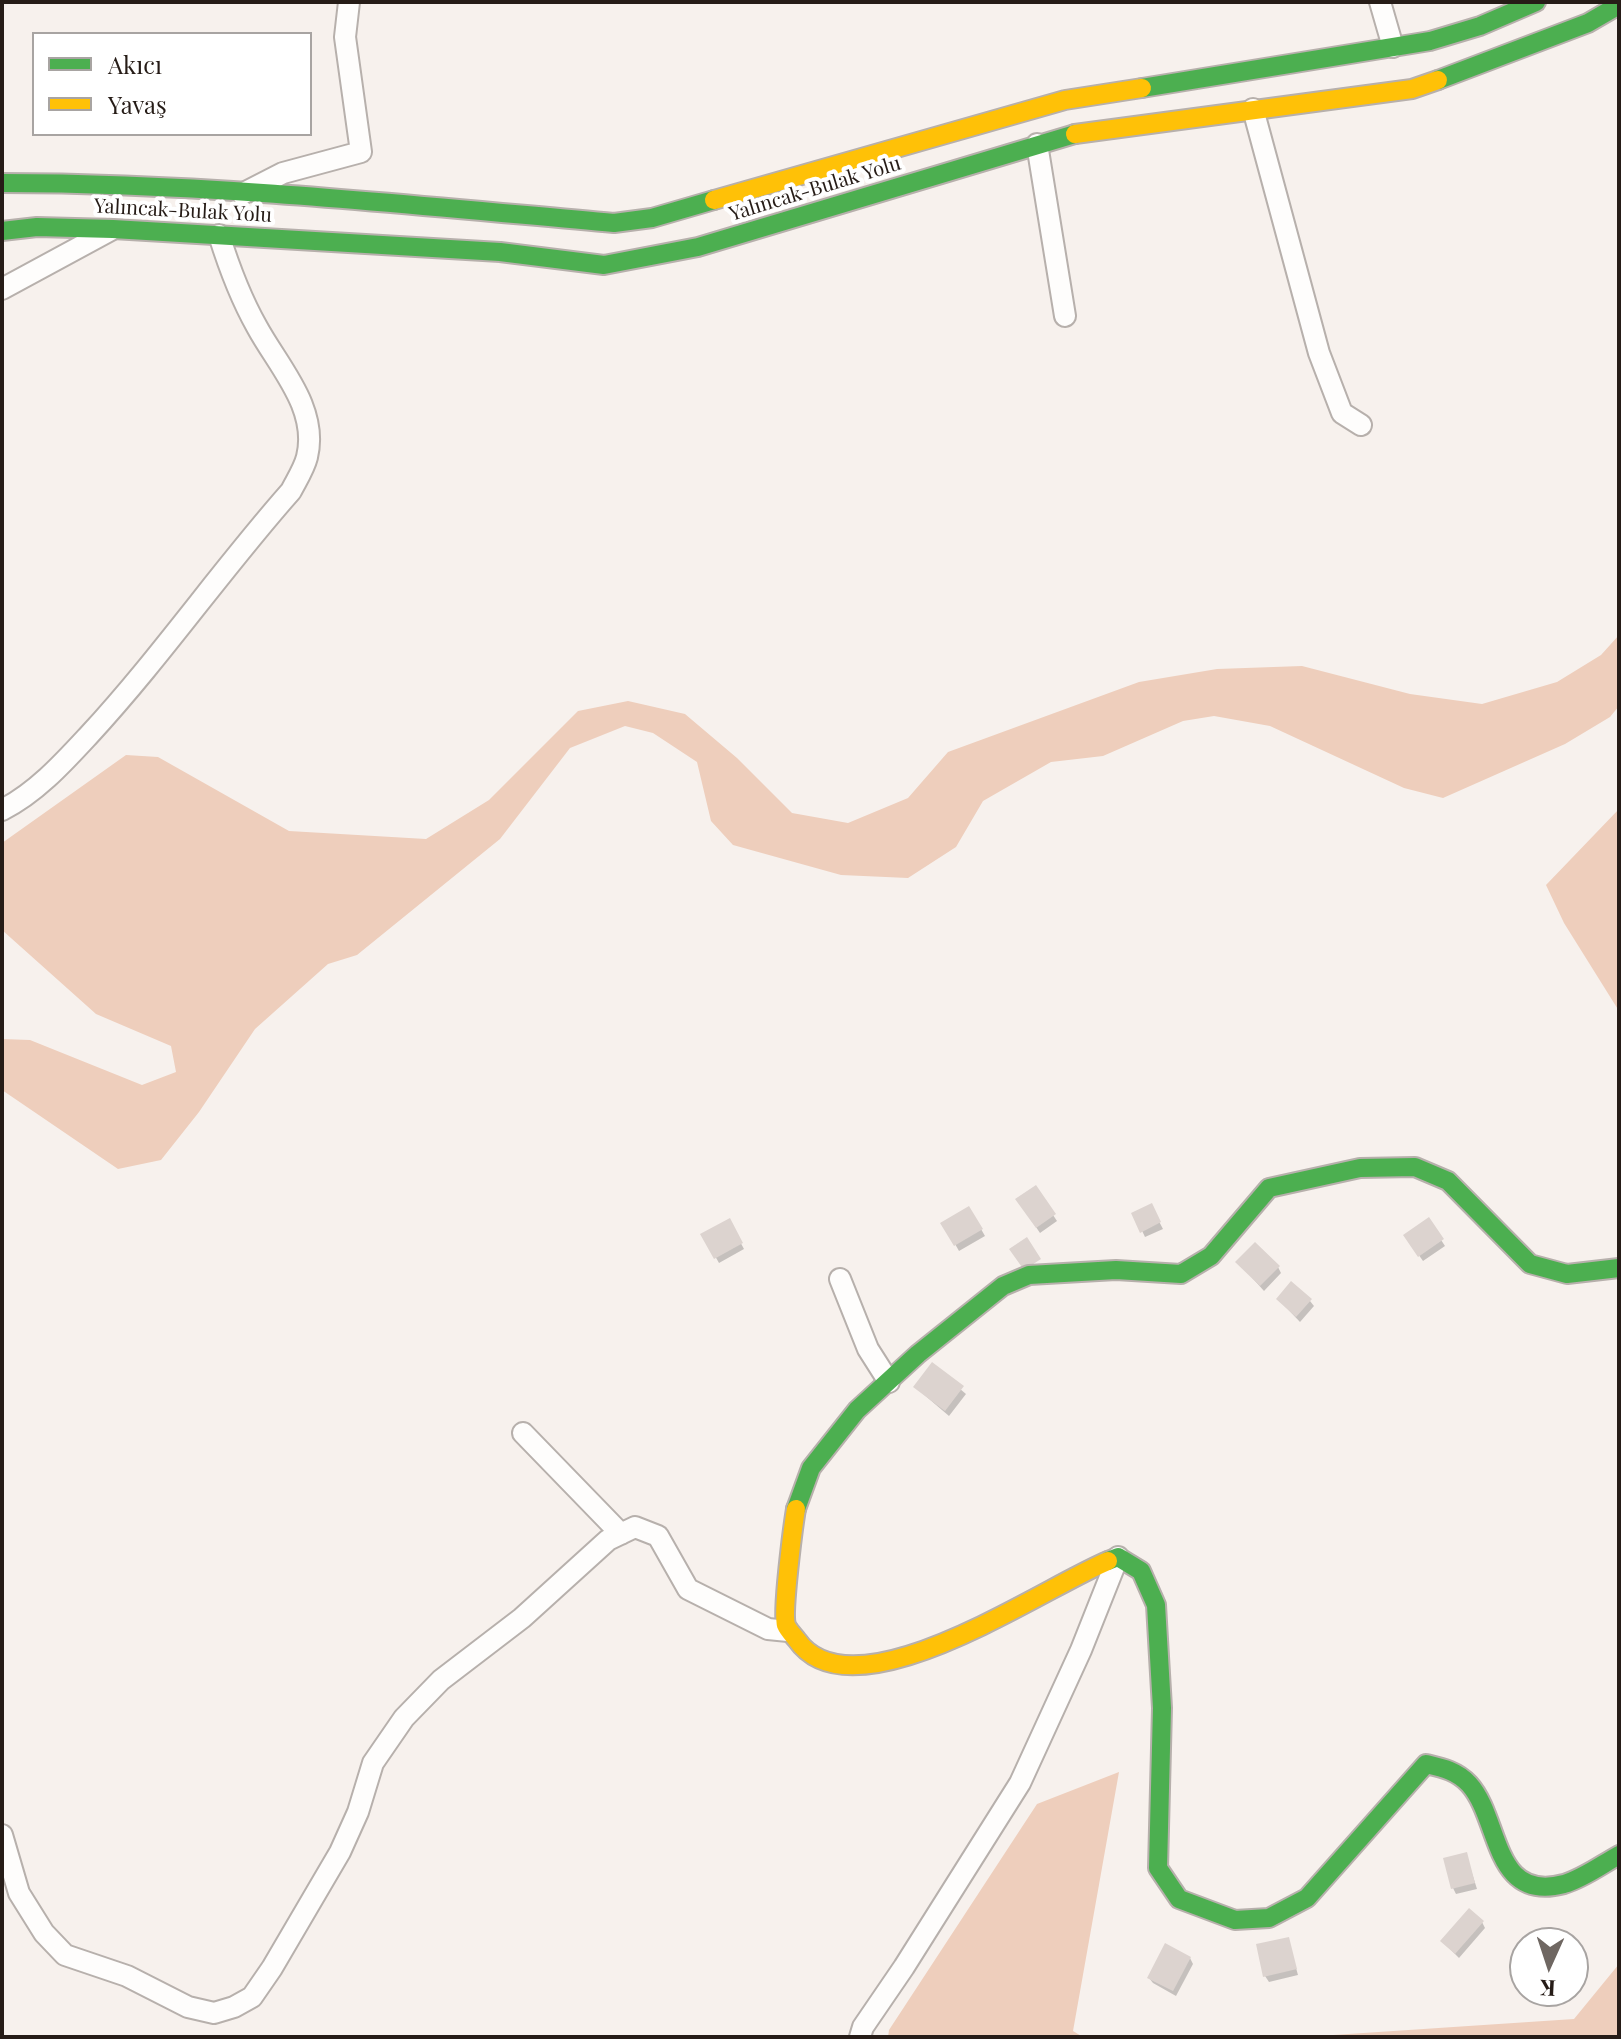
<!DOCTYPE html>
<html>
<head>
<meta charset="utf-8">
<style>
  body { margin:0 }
  #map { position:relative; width:1621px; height:2039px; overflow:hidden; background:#f7f1ed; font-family:"Playfair Display",serif }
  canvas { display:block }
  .frame { position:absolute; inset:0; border:4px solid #261c17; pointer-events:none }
  .legend { position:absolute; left:32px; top:32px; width:280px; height:104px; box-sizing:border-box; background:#fff; border:2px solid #a8a4a2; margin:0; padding:10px 14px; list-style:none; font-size:24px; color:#261c17 }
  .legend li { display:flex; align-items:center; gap:16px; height:40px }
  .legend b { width:40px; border:2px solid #a8a4a2 }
  .north { position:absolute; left:1509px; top:1927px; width:80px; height:80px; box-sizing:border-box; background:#fff; border:2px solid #a8a4a2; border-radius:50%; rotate:183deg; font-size:22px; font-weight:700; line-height:32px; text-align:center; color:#261c17 }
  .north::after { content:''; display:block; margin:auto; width:28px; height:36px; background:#6f6762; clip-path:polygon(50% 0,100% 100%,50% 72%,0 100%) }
</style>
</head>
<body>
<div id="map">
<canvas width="1621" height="2039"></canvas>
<div class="frame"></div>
<ul class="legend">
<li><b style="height:10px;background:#4caf50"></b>Akıcı</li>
<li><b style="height:10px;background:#ffc107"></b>Yavaş</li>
</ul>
<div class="north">K</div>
</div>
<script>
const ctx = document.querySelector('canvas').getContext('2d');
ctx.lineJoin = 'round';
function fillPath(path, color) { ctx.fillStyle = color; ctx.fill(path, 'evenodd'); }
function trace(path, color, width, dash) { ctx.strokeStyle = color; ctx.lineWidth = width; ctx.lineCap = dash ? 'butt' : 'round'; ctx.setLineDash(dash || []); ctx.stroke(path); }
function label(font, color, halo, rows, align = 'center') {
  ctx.font = font + ' "Playfair Display",serif'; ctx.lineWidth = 8; ctx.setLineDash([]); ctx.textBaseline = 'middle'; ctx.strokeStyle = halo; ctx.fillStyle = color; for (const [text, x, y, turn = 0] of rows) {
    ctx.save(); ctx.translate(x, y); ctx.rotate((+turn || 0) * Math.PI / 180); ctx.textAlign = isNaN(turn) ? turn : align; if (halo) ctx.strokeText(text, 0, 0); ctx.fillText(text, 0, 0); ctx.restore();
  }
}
fillPath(new Path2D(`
  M 1619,635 L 1619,706 L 1610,717 L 1565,744 L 1443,798 L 1404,788 L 1270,726 L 1214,716 L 1183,721 L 1103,756 L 1051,762 L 983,801 L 956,847 L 908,878 L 841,875 L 733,845 L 711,821 L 697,762 L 653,733 L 625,726 L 570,748 L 500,839 L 357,955 L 328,964 L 255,1029 L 199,1112 L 161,1160 L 118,1169 L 2,1090 L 2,1039 L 30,1040 L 142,1085 L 176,1072 L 171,1046 L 96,1014 L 2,930 L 2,843 L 126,755 L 158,757 L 289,831 L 426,839 L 489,800 L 578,711 L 628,701 L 685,714 L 737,758 L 792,813 L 848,823 L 908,798 L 948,752 L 1139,682 L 1217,669 L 1302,666 L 1410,694 L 1482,704 L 1557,682 L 1601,655 Z
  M 1619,809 L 1619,1011 L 1564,923 L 1546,885 Z
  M 1119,1772 L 1073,2031 L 1083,2037 L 888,2037 L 889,2030 L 1037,1804 Z
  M 1619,1964 L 1619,2037 L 1303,2037 L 1574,2019 Z`), '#eecebc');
fillPath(new Path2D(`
  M 1035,1188 L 1057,1221 L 1040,1233 L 1021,1205 Z
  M 1151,1206 L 1163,1229 L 1145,1237 L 1134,1214 Z
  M 969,1208 L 985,1236 L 959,1251 L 943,1223 Z
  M 1428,1220 L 1445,1246 L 1423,1261 L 1409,1241 Z
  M 729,1221 L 744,1249 L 719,1263 L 703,1235 Z
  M 1238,1262 L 1278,1267 L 1281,1273 L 1264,1291 Z
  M 1278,1299 L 1310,1301 L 1314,1306 L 1300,1322 Z
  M 932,1365 L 966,1394 L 949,1416 L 915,1387 Z
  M 1466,1854 L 1477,1889 L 1456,1894 L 1453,1888 Z
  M 1482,1922 L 1485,1928 L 1459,1958 L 1442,1941 Z
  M 1288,1939 L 1298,1975 L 1269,1982 L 1265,1976 Z
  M 1190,1958 L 1193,1964 L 1176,1996 L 1153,1983 L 1149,1978 Z`), '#0003');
fillPath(new Path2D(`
  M 1036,1185 L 1056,1214 L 1036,1228 L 1015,1199 Z
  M 1152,1203 L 1161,1222 L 1140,1233 L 1131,1213 Z
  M 969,1206 L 983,1229 L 954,1246 L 940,1223 Z
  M 1429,1217 L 1444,1239 L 1418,1257 L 1403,1235 Z
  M 730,1218 L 743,1243 L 714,1259 L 700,1234 Z
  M 1027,1237 L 1041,1259 L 1024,1270 L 1009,1249 Z
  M 1255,1242 L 1280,1266 L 1260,1286 L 1235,1262 Z
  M 1291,1281 L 1312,1299 L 1296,1317 L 1276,1299 Z
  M 932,1362 L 964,1386 L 945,1411 L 913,1387 Z
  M 1467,1852 L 1475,1883 L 1451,1889 L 1443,1858 Z
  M 1469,1908 L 1484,1921 L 1455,1954 L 1440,1941 Z
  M 1289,1937 L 1297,1969 L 1263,1977 L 1256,1944 Z
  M 1165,1943 L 1191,1957 L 1173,1991 L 1147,1978 Z`), '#dcd3cf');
const street = new Path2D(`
  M 1380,2 L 1393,47
  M 1253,109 L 1319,353 L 1342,413 L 1361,425
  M 1037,144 L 1065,316
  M 242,194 L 283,173 L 361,152 L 345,37 L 349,2
  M 2,289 L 111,230
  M 2,810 C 36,793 64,762 89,735 C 161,657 221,570 291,491 C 296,481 304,469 307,457 C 319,408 278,366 257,327 C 240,297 229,267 219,235
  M 840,1279 L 868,1349 L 889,1382
  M 523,1433 L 621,1534
  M 2,1835 L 19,1893 L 44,1933 L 65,1955 L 127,1976 L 188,2007 L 214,2013 L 234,2007 L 252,1997 L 272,1968 L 340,1852 L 358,1812 L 373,1763 L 404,1718 L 441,1680 L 522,1618 L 608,1540 L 635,1527 L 658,1536 L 688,1589 L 768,1629 L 788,1631
  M 860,2037 L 863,2027 L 904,1967 L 1020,1783 L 1081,1650 L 1118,1557`);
const fast = new Path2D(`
  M 1438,80 L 1588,23 L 1619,5
  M 1142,88 L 1430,41 L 1480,26 L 1536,2
  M 2,183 C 206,183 411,205 614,223 L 652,218 L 714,200
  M 2,231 L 37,227 L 113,229 L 500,252 L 604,265 L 698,247 L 1075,134
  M 796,1509 L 811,1468 L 857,1410 L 918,1354 L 1003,1286 L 1029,1275 L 1116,1270 L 1181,1274 L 1211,1256 L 1269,1188 L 1360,1168 L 1415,1167 L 1448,1181 L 1530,1264 L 1567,1274 L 1619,1268
  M 1108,1561 L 1118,1557 L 1141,1571 L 1156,1605 L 1162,1708 L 1158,1868 L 1179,1899 L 1235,1920 L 1269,1918 L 1307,1898 L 1426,1764 C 1443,1768 1457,1771 1469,1784 C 1501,1819 1492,1903 1564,1884 C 1584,1878 1601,1865 1619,1855`);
const slow = new Path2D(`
  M 1075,134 L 1412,89 L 1438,80
  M 714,200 L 1065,100 L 1142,88
  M 796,1509 C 793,1527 782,1612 786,1625 C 788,1630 794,1636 797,1640 C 853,1720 1042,1588 1108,1561`);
trace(street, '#b7b0ac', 24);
trace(fast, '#b7b0ac', 22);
trace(slow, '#b7b0ac', 22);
trace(street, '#fefdfc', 20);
trace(fast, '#4caf50', 18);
trace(slow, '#ffc107', 18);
label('20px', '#261c17', '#fff', [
  ["Yalıncak-Bulak Yolu",815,189,-17],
  ["Yalıncak-Bulak Yolu",183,211,3]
]);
</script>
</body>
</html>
